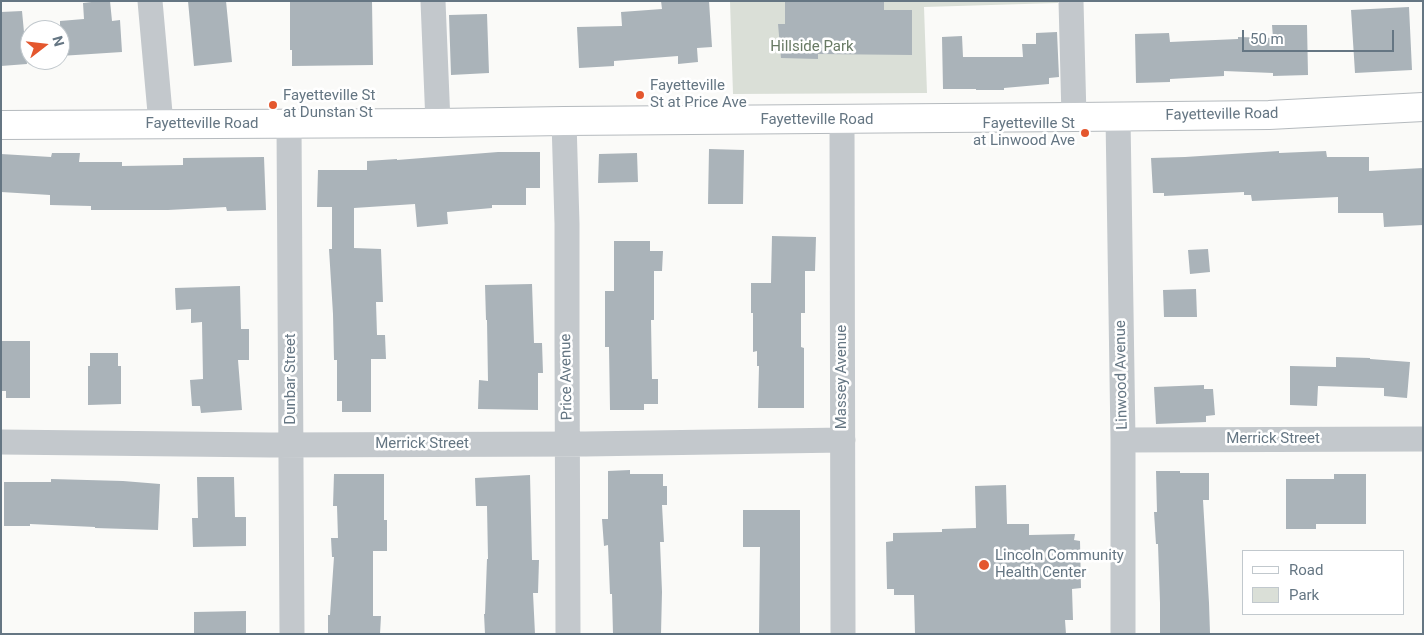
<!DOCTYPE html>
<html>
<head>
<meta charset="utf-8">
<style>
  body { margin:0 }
  #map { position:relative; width:1424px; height:635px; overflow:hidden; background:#fafaf8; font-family:Roboto,sans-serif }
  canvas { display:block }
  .frame { position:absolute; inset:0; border:2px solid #657683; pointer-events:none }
  .legend { position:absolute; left:1242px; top:550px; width:162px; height:65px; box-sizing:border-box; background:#fff; border:1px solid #c1c8cd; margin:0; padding:6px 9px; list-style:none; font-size:15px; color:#657683 }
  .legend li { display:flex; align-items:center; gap:10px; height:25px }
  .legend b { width:25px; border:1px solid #c1c8cd }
  .north { position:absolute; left:20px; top:20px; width:50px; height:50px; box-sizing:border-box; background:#fff; border:1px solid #c1c8cd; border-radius:50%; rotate:74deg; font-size:14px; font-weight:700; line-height:20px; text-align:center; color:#657683 }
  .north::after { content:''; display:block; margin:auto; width:18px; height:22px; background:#e4572e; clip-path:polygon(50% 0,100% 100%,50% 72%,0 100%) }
  .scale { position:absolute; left:1242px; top:30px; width:152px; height:22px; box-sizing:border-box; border:2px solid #657683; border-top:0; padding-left:6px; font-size:15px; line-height:18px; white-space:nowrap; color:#657683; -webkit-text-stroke:4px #fff; paint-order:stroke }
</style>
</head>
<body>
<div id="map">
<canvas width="1424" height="635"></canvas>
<div class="frame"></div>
<ul class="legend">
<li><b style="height:6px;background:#fff"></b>Road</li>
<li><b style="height:14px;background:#dadfd7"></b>Park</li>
</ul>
<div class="north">N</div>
<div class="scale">50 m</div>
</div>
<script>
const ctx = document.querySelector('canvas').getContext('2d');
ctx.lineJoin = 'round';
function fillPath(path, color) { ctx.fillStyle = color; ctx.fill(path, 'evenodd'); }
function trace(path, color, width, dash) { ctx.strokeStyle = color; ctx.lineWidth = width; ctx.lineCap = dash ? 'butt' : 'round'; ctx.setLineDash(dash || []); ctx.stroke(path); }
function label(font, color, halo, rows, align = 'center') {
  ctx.font = font + ' Roboto,sans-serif'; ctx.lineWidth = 5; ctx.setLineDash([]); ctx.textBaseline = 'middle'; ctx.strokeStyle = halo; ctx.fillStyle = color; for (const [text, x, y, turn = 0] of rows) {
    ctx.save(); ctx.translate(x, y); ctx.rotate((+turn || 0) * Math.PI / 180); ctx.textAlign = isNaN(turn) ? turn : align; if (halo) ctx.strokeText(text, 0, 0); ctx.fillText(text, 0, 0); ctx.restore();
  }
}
fillPath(new Path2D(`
  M 730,1 L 1058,1 L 1058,3 L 924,7 L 927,93 L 733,94 Z`), '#dadfd7');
fillPath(new Path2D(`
  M 100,1 L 110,1 L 112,21 L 120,20 L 122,52 L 60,56 L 60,21 L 84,19 L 83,3 Z
  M 188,1 L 226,1 L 232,62 L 194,66 Z
  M 290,1 L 372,1 L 373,65 L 292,66 L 292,50 L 290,50 Z
  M 661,1 L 709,1 L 712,47 L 697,48 L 698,62 L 678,64 L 678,56 L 614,61 L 614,66 L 579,68 L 577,27 L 622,26 L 621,12 L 662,9 Z
  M 785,1 L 884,1 L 884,10 L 912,10 L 912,55 L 818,54 L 818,59 L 781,58 L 778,24 L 785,24 Z
  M 1409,7 L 1412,70 L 1355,73 L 1351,10 Z
  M 22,11 L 27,64 L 1,66 L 1,12 Z
  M 487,14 L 489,73 L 451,75 L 449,15 Z
  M 1272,25 L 1307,25 L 1308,75 L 1273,76 L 1273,73 L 1224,71 L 1224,76 L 1170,79 L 1170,82 L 1136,83 L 1135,34 L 1169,33 L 1170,42 L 1238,39 L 1238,37 L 1273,38 Z
  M 1057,32 L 1059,77 L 1049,78 L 1049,84 L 1004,88 L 1004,90 L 976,90 L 976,89 L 943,89 L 942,37 L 962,36 L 963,57 L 1023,57 L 1022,44 L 1036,44 L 1036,33 Z
  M 709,149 L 744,150 L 743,204 L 708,204 Z
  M 1279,151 L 1279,153 L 1326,151 L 1327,157 L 1369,157 L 1369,171 L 1423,168 L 1423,225 L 1384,227 L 1383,213 L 1338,213 L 1338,197 L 1252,201 L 1251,195 L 1244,195 L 1244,192 L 1164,196 L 1164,193 L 1153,193 L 1151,158 L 1185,157 Z
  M 498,152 L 540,152 L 540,188 L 526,188 L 526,205 L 492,205 L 492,208 L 447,212 L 448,224 L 417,227 L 415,204 L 354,208 L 354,248 L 381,249 L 383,302 L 376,302 L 377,335 L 385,335 L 386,359 L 371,359 L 371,412 L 342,412 L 342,401 L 337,401 L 337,360 L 334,360 L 333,314 L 329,249 L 332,249 L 332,207 L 317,207 L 318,170 L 367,170 L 367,161 L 397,159 L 397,160 Z
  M 52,153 L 80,153 L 79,162 L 122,162 L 122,166 L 183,165 L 183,158 L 264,157 L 266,210 L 227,211 L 226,207 L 168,210 L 91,210 L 91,206 L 50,205 L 50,195 L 1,192 L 1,154 L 51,157 Z
  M 637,153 L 638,182 L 598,183 L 599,154 Z
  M 772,236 L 816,237 L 815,271 L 805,271 L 805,313 L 801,313 L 801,347 L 804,348 L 804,408 L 758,408 L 759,366 L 757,366 L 757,351 L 753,352 L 753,313 L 751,313 L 751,283 L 771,283 Z
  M 614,241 L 650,241 L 650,251 L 663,251 L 662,271 L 654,271 L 654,320 L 651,320 L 652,379 L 658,379 L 658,404 L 644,404 L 644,410 L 610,410 L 609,347 L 605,347 L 605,291 L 614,291 Z
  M 1208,249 L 1210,272 L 1190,274 L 1188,250 Z
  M 532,284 L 534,343 L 542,343 L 543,373 L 538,373 L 538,410 L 478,409 L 479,380 L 488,381 L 487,320 L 486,320 L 485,285 Z
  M 240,286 L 241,329 L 249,329 L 249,360 L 238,360 L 242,410 L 201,413 L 200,406 L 192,406 L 190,380 L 203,379 L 202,322 L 191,323 L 191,309 L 176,310 L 175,288 Z
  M 1196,289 L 1197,317 L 1164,317 L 1163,290 Z
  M 1,341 L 30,341 L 30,398 L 6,398 L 6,391 L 1,391 Z
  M 90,353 L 118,353 L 118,366 L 121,366 L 121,404 L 88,405 L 88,366 L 90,366 Z
  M 1336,357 L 1370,358 L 1370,359 L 1410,362 L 1407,398 L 1384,396 L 1384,388 L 1318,386 L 1317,406 L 1290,405 L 1290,366 L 1336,367 Z
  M 1204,385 L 1204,389 L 1213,389 L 1215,415 L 1206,416 L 1206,422 L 1156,424 L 1154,387 Z
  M 630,470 L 630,474 L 663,474 L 663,486 L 667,486 L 667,505 L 662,505 L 664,542 L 660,542 L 662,592 L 661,634 L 613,634 L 612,594 L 610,594 L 608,545 L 604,546 L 602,519 L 608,519 L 608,471 Z
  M 1156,471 L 1180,471 L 1180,473 L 1209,473 L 1209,500 L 1203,500 L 1209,603 L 1210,633 L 1160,634 L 1160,603 L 1158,544 L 1156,544 L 1154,512 L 1157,512 Z
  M 334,474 L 384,474 L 384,520 L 387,520 L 387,551 L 373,551 L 373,616 L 381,616 L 380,634 L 328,634 L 328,615 L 330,615 L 334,557 L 332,557 L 331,538 L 338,538 L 337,506 L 333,506 Z
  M 1334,474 L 1366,474 L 1366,524 L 1316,524 L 1316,529 L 1286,529 L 1286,479 L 1334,479 Z
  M 530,475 L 532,560 L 539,560 L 538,593 L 533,593 L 535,634 L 485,634 L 484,614 L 485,614 L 487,559 L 488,559 L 487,506 L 476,506 L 475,478 Z
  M 197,477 L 234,477 L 235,517 L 246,517 L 246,546 L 193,547 L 192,518 L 198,518 Z
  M 51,479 L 123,481 L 160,484 L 158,530 L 95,528 L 95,527 L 30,524 L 30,526 L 4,526 L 4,482 L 51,482 Z
  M 1006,485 L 1007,524 L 1029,524 L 1029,535 L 1075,534 L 1074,540 L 1080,541 L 1081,588 L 1072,589 L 1073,620 L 1065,620 L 1066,634 L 915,634 L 914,595 L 894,595 L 894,589 L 887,589 L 886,542 L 893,541 L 893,533 L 942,532 L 942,529 L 976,528 L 975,486 Z
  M 743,510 L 800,510 L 800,634 L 759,634 L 760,547 L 743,547 Z
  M 246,611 L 246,634 L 194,634 L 194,612 Z`), '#aab3b9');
const major = new Path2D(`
  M 1,125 L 438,123 L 564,121 L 1074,117 L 1269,115 L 1423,107`);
trace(major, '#b5babe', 30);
trace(new Path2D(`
  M 150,1 L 161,124
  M 433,1 L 438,123
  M 1071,1 L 1074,117
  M 1118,117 L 1123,440 L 1123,634
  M 842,119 L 843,634
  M 564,121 L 567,224 L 567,340 L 568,634
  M 289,124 L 292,634
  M 1123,440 L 1423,439
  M 1,442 L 271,445 L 585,444 L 843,440`), '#c3c8cc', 25);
trace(major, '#fff', 28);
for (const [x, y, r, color] of [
  [640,95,5,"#e4572e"],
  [273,105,5,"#e4572e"],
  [1085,133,5,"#e4572e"],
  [984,565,6,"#e4572e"]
]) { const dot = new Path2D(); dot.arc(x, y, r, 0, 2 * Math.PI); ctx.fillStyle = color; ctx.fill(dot); trace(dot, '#fff', 2); }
label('15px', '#687a64', '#fff', [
  ["Hillside Park",812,47]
]);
label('15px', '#657683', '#fff', [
  ["Fayetteville",650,86],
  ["St at Price Ave",650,103],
  ["Fayetteville St",283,96],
  ["at Dunstan St",283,113],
  ["Fayetteville St",1075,124,"right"],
  ["at Linwood Ave",1075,141,"right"],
  ["Lincoln Community",995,556],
  ["Health Center",995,573]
], 'left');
label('15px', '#657683', '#fff', [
  ["Fayetteville Road",1222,115,-1],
  ["Fayetteville Road",817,120],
  ["Fayetteville Road",202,124],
  ["Linwood Avenue",1122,375,-91],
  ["Price Avenue",567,377,-91],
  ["Massey Avenue",842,377,-90],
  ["Dunbar Street",291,379,-90],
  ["Merrick Street",1273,439],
  ["Merrick Street",422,444]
]);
</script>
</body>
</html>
